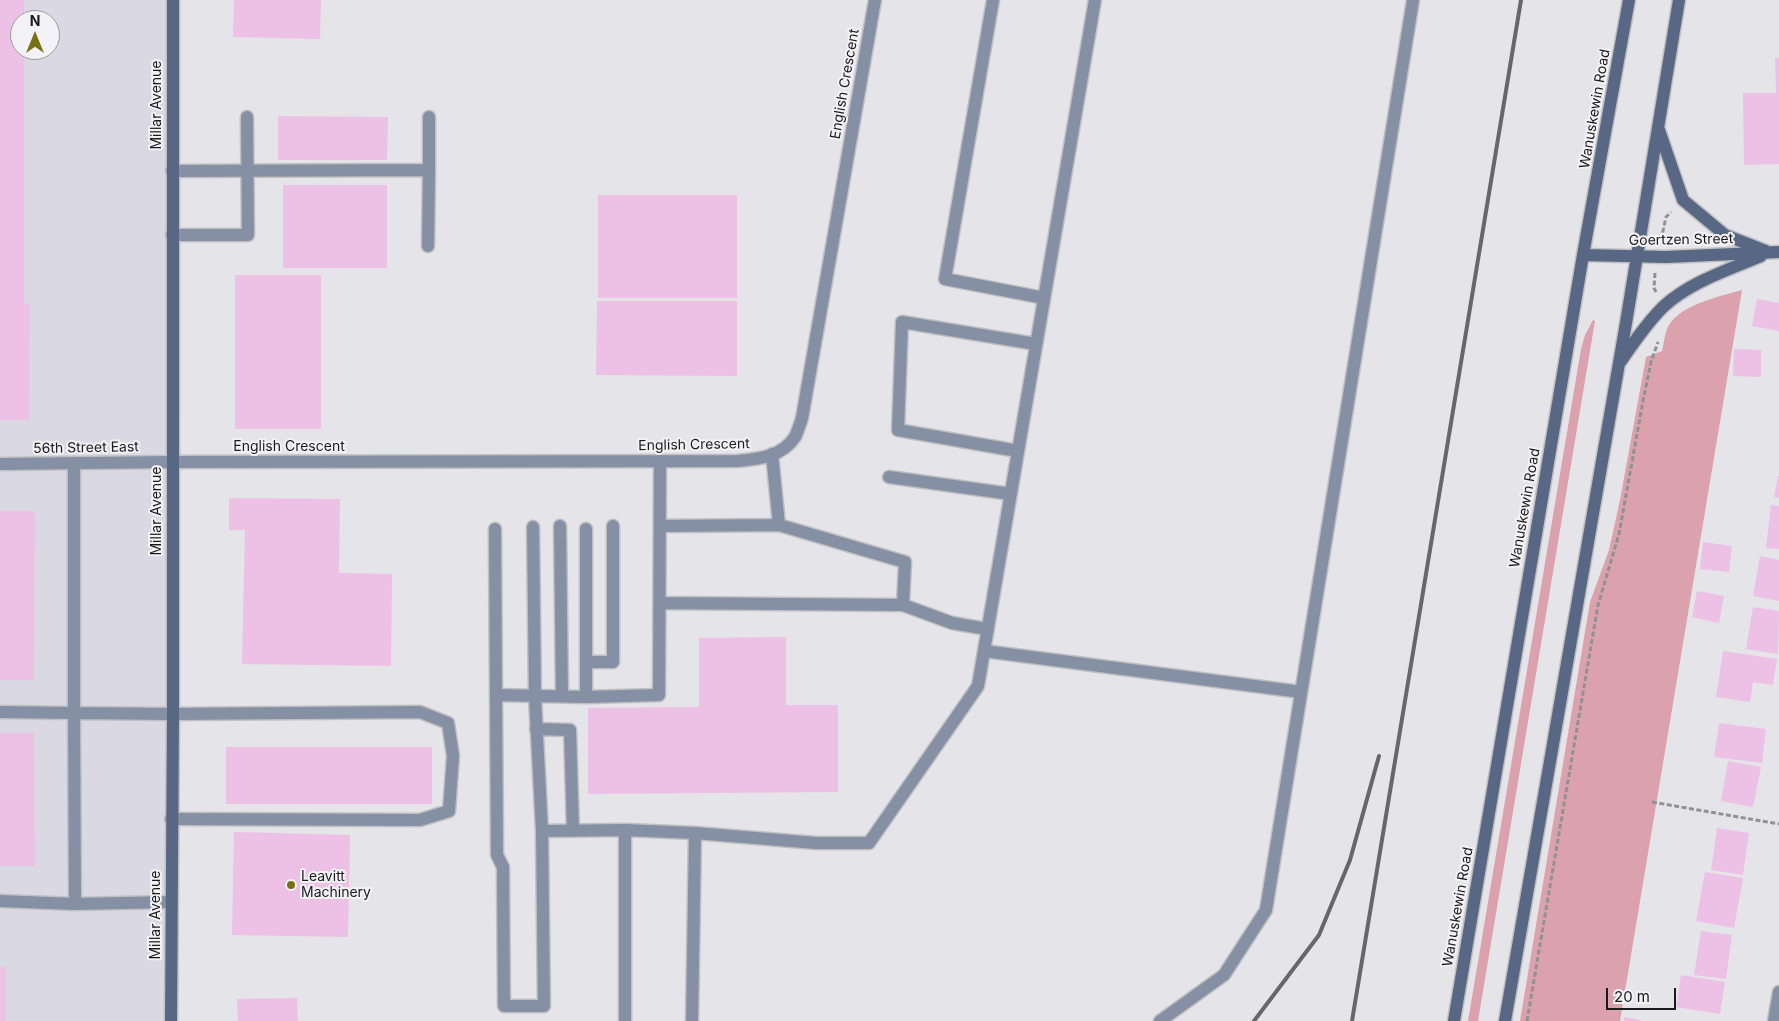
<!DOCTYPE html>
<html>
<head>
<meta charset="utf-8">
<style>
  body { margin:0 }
  #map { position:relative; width:1779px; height:1021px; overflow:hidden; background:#e5e4e8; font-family:Inter,sans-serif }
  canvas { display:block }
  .north { position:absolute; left:10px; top:10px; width:50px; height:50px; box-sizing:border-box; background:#f3f2f6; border:1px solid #9c9c9e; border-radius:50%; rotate:0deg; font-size:14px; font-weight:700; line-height:20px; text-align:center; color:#1a1a1b }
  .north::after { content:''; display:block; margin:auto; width:18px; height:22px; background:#787113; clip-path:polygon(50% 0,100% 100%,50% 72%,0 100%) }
  .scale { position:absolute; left:1606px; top:988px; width:70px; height:22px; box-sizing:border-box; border:2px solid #1a1a1b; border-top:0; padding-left:6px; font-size:15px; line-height:18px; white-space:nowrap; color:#1a1a1b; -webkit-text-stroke:4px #f3f2f6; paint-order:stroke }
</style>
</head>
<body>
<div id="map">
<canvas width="1779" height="1021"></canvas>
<div class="north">N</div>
<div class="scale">20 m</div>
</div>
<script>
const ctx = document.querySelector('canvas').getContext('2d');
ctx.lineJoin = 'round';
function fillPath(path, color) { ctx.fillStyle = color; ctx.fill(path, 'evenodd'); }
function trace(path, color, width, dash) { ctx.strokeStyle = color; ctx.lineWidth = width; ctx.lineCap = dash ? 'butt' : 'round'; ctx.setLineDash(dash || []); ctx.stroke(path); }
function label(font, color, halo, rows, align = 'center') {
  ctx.font = font + ' Inter,sans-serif'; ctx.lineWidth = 4; ctx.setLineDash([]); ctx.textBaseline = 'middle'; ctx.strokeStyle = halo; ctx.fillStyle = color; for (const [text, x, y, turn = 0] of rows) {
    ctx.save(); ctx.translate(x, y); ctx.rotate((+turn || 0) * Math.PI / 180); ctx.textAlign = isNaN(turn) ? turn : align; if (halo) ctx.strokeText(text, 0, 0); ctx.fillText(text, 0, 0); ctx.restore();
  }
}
fillPath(new Path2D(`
  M 0,0 L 173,0 L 171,1021 L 0,1021 ZM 20,20 L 50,20 L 50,50 L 20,50 Z`), '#dad8e3');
fillPath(new Path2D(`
  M 1742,290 L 1620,1021 L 1520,1021 L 1590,602 L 1609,550 L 1620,500 L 1646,357 L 1662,351 C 1664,343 1665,331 1669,325 C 1682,304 1721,296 1742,290 Z
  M 1593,320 L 1595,321 L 1478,1021 L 1468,1021 L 1581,349 L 1585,335 Z`), '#dba2ae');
fillPath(new Path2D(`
  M 0,0 L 24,0 L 24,20 L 20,20 L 20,50 L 24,50 L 24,304 L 30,304 L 29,420 L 0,420 Z
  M 234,0 L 321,0 L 320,39 L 233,37 Z
  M 1775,58 L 1779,58 L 1779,164 L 1744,165 L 1743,93 L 1776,93 Z
  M 278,116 L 388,117 L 387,160 L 278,160 Z
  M 283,185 L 387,185 L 387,268 L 283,268 Z
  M 598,195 L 737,195 L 737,298 L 598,298 Z
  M 235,275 L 321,275 L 321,429 L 235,429 Z
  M 1757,299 L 1779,303 L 1779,331 L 1752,326 Z
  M 597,301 L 737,301 L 737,376 L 596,375 Z
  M 1734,349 L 1761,350 L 1761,377 L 1733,376 Z
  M 1778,476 L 1779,476 L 1779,498 L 1774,497 Z
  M 229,498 L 340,499 L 339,573 L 392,574 L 391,666 L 242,664 L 245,530 L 229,530 Z
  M 1771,505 L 1779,506 L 1779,549 L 1766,548 Z
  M 0,511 L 35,511 L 34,680 L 0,680 Z
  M 1703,542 L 1732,546 L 1729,572 L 1700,569 Z
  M 1760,556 L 1779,560 L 1779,601 L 1753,596 Z
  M 1697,591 L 1724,596 L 1719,623 L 1692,617 Z
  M 1753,607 L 1779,611 L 1778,654 L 1746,649 Z
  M 786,637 L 786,705 L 838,705 L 838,792 L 588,794 L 588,708 L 699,707 L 699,638 Z
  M 1723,651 L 1777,659 L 1773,685 L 1753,682 L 1750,702 L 1716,697 Z
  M 1719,723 L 1766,729 L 1762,763 L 1714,757 Z
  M 0,733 L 34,733 L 35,866 L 0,866 Z
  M 226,747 L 432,747 L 432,804 L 226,804 Z
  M 1728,761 L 1761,767 L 1753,807 L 1721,801 Z
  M 1717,828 L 1749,833 L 1743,875 L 1711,870 Z
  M 234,832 L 350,835 L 348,937 L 232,935 Z
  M 1705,872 L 1743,878 L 1734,928 L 1696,921 Z
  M 1701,931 L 1732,935 L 1726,979 L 1694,975 Z
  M 0,967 L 6,967 L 6,1021 L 0,1021 Z
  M 1681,975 L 1725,982 L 1720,1014 L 1676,1007 Z
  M 297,998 L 298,1021 L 238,1021 L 237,999 Z
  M 1624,1017 L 1641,1020 L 1641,1021 L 1624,1021 Z`), '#edc0e6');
const lane = new Path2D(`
  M 993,0 L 945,279 L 1044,298
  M 172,171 L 429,170 L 429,117
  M 172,235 L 248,235 L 247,117
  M 428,246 L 429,170
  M 1018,451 L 898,430 L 902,322 L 1036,344
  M 74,463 L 74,713 L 173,714 L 420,712 L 448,723 L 453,756 L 449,811 L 420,820 L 171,819
  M 889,477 L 1011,494
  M 560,526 L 562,696
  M 660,526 L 779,525
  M 533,527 L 535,697 L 542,831
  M 495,529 L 496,695 L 586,697 L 659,695 L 660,461
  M 660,603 L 903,605 L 905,562 L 779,525 L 772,454
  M 903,605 L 952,623 L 987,629
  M 984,651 L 1301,692
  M 586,662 L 613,662 L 613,526
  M 496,695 L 497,855 L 503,867 L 504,1006 L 544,1006 L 542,831 L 625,830 L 695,833 L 816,843 L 869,843 L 978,686 L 1095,0
  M 586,697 L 586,529
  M 0,712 L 74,713 L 75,904 L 171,902
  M 536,729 L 570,730 L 573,831
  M 625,830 L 625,1021
  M 0,901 L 75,904
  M 692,1021 L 695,833
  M 1160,1021 L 1224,975 L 1266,910 L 1413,0`);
const street = new Path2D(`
  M 0,464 L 172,462 L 737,461 C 758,459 782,457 795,437 C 798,431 800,424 802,418 L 875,0
  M 1774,1021 L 1779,992`);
const secondary = new Path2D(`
  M 1659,130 L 1683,200 L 1725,235 L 1766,251
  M 1583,255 L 1666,257 L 1779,252
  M 1621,361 C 1634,342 1647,323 1663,307 C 1690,282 1728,270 1761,256
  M 171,1021 L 173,714 L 173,0
  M 1454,1021 L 1583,255 L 1629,0
  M 1505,1021 L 1626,323 L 1679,0`);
trace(lane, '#c0c0c3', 15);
trace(street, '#c0c0c3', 15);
trace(secondary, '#c0c0c3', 15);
trace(new Path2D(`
  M 1661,240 L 1666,217 L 1671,212
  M 1655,273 L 1654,288 L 1656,292
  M 1652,802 L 1779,824
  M 1527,1021 L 1598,605 L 1619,534 L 1643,401 L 1651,362 L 1658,342`), '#919193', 3, [5, 2.5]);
trace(lane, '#8590a4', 12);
trace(street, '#8590a4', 12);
trace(secondary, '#586783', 12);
trace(new Path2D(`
  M 1254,1021 L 1319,935 L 1350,860 L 1379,756
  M 1352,1021 L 1521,0`), '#676669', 4);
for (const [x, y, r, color] of [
  [291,885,5,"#787113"]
]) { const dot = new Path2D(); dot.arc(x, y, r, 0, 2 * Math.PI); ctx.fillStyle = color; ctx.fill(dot); trace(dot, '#f3f2f6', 2); }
label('14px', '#1a1a1b', '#f3f2f6', [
  ["English Crescent",845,84,-80],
  ["Millar Avenue",157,105,-90],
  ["Wanuskewin Road",1595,109,-80],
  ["Goertzen Street",1681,240,-1],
  ["English Crescent",694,445,-1],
  ["English Crescent",289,447],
  ["56th Street East",86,448,-1],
  ["Wanuskewin Road",1525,508,-80],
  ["Millar Avenue",157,511,-90],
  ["Wanuskewin Road",1458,907,-80],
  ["Millar Avenue",156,915,-90]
]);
label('14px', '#1a1a1b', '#f3f2f6', [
  ["Leavitt",301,877],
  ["Machinery",301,893]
], 'left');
</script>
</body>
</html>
